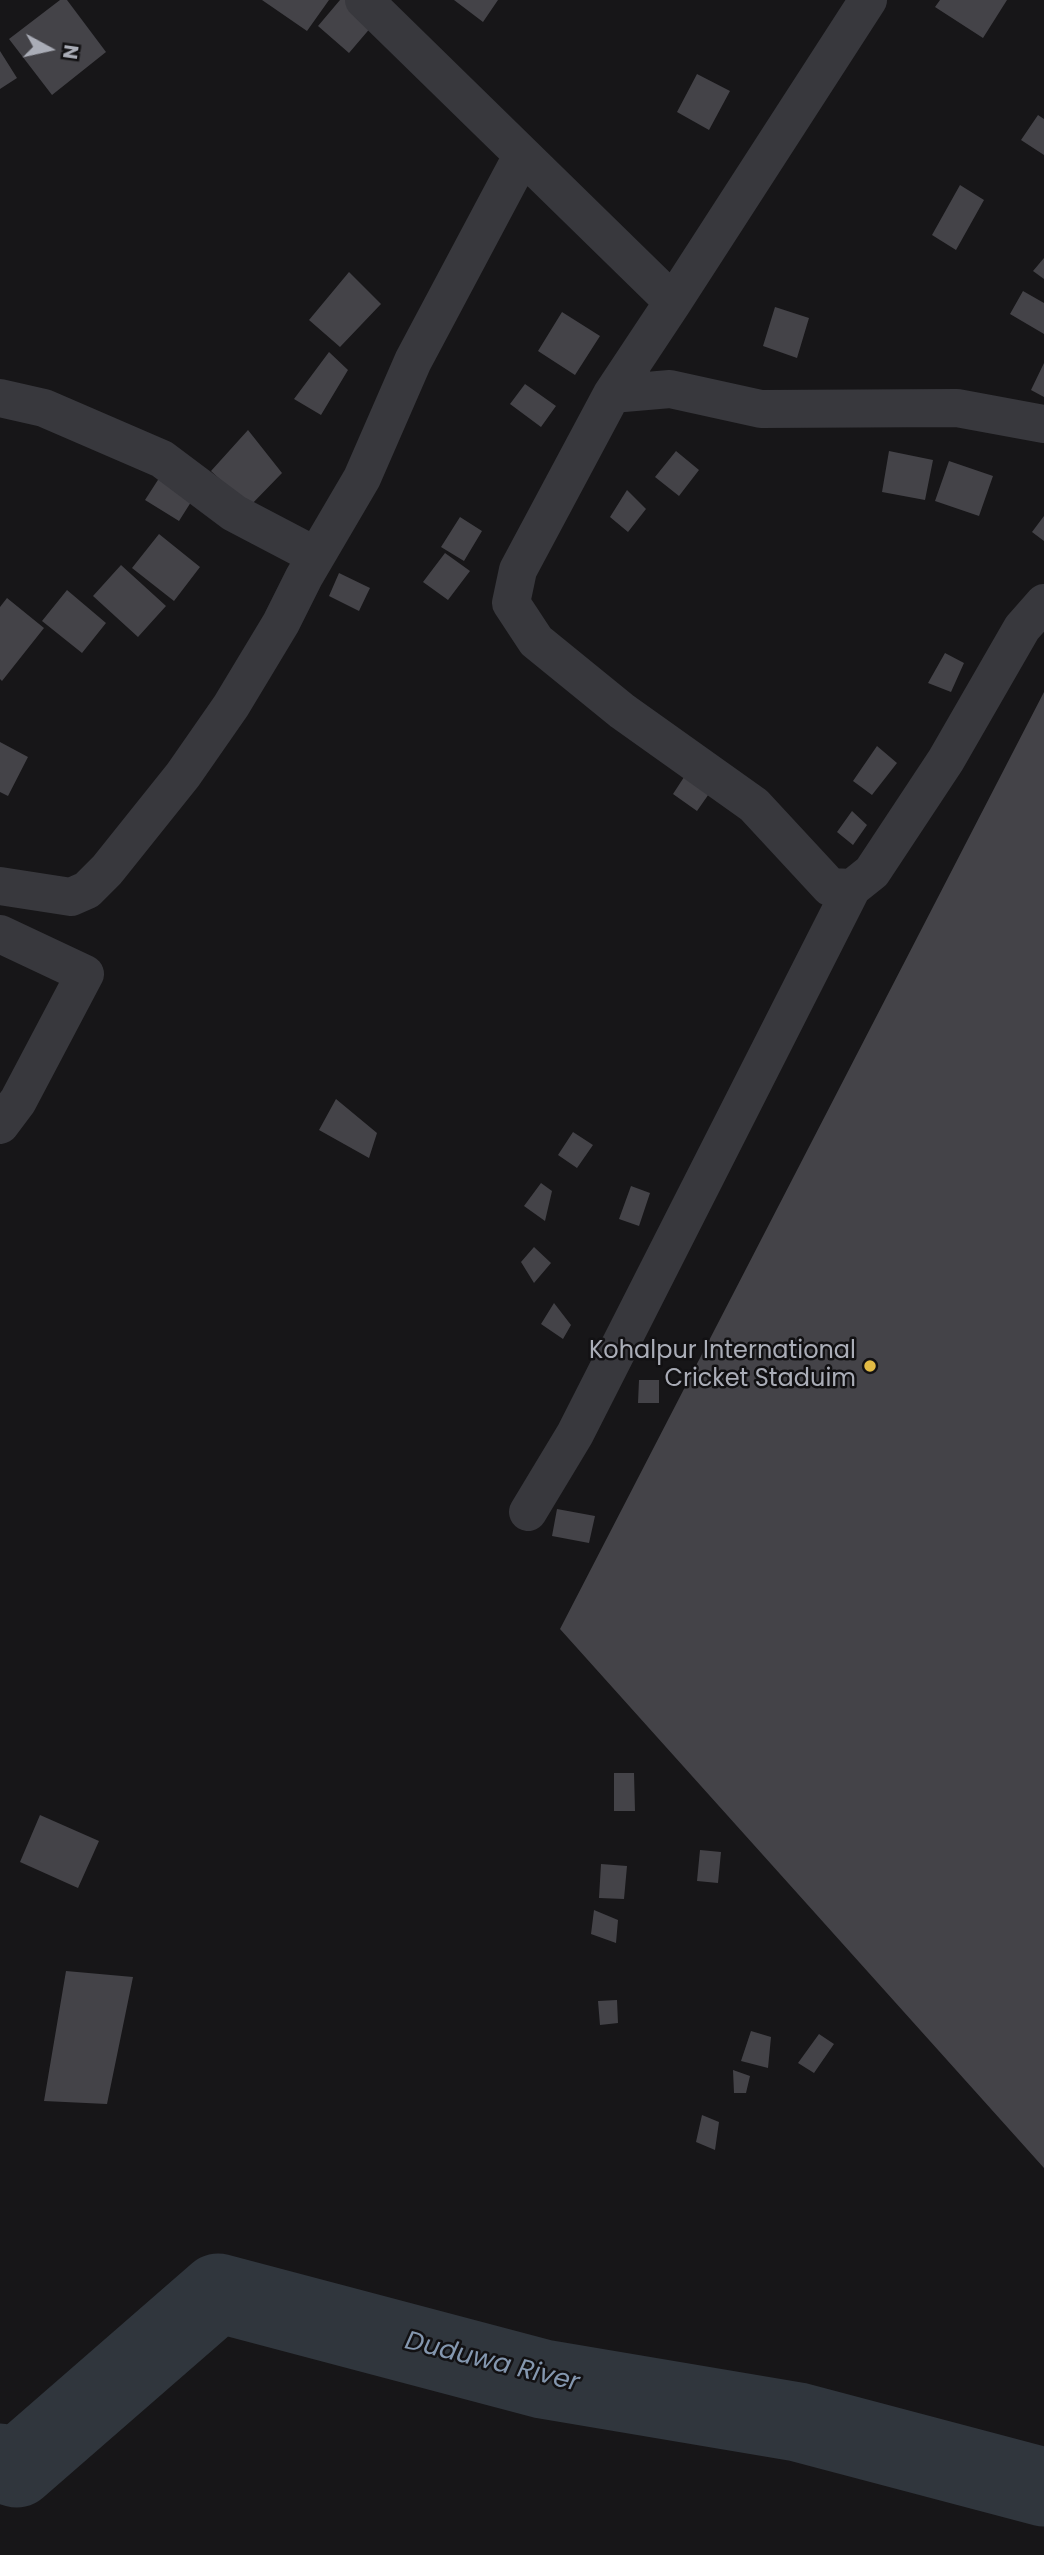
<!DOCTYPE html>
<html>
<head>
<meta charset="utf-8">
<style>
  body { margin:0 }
  #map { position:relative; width:1044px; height:2555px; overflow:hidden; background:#171618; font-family:Poppins,sans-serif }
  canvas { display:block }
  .north { position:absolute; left:14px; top:14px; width:70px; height:70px; -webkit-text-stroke:5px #121113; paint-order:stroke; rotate:98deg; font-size:19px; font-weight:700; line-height:28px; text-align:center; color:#aaadb7 }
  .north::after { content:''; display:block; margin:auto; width:24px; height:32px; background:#aaadb7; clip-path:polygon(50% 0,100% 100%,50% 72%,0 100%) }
</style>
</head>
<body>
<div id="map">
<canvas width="1044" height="2555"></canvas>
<div class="north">N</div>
</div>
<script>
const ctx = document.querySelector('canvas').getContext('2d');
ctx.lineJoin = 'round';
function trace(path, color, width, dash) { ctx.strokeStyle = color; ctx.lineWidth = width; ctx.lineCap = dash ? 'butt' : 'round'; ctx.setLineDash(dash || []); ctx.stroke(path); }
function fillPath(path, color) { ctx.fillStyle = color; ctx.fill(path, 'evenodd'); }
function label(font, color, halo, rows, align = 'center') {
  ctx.font = font + ' Poppins,sans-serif'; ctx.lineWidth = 5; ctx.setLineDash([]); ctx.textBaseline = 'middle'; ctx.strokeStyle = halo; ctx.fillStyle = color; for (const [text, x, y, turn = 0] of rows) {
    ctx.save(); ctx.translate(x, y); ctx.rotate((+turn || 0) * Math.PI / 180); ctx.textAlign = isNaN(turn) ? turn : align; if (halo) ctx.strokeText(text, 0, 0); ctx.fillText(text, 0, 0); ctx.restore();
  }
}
trace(new Path2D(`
  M 0,2463 L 17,2468 L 218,2293 L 543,2379 L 798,2422 L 1044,2487`), '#30363d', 79);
fillPath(new Path2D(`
  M 60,0 L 67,0 L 106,52 L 52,95 L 9,39 Z
  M 262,0 L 329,0 L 307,31 Z
  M 340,0 L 356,0 L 378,19 L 349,53 L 318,26 Z
  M 454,0 L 498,0 L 483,22 Z
  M 940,0 L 1007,0 L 983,38 L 935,7 Z
  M 0,51 L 17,78 L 0,89 Z
  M 697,74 L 730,91 L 709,130 L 677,112 Z
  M 1038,115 L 1044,119 L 1044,155 L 1021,140 Z
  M 960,185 L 984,200 L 956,250 L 932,235 Z
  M 1044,258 L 1044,279 L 1033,271 Z
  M 349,272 L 381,304 L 340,347 L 309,320 Z
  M 1023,291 L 1044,303 L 1044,334 L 1010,314 Z
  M 775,307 L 809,318 L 797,358 L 763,346 Z
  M 562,312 L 600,336 L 575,375 L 538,351 Z
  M 329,352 L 348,370 L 321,415 L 294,399 Z
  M 1044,363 L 1044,397 L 1031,390 Z
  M 525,384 L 556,406 L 541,427 L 510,404 Z
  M 248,430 L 282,473 L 249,507 L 211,471 Z
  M 676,451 L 699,470 L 679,496 L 655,477 Z
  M 889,451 L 933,460 L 925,500 L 882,492 Z
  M 949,461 L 993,476 L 979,516 L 935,501 Z
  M 165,469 L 198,491 L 179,521 L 145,500 Z
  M 627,490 L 646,509 L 628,532 L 610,517 Z
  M 1044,516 L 1044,541 L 1032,532 Z
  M 460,517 L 482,531 L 464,561 L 441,547 Z
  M 159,534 L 200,567 L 174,601 L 132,568 Z
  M 445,553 L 470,571 L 448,600 L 423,582 Z
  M 121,565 L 166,606 L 138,637 L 93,596 Z
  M 339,573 L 370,588 L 359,611 L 329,596 Z
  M 67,590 L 106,623 L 82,653 L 42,621 Z
  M 7,598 L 44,628 L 2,681 L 0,679 L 0,607 Z
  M 945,653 L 964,663 L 951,692 L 928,683 Z
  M 1044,692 L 1044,2168 L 560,1629 Z
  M 0,742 L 28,757 L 8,796 L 0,792 Z
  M 877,746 L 897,763 L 872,795 L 853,781 Z
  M 688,771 L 713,788 L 697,811 L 673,794 Z
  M 852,811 L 867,825 L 853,845 L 837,832 Z
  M 336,1099 L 377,1133 L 369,1158 L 319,1130 Z
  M 573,1132 L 593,1145 L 577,1168 L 558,1155 Z
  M 541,1183 L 552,1191 L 545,1221 L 524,1206 Z
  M 631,1186 L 650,1193 L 639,1226 L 619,1219 Z
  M 534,1247 L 551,1263 L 534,1283 L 521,1262 Z
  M 554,1303 L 571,1325 L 563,1339 L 541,1324 Z
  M 639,1380 L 659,1380 L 659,1403 L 638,1403 Z
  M 557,1509 L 595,1516 L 589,1543 L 552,1536 Z
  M 614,1773 L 634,1773 L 635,1811 L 614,1811 Z
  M 40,1815 L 99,1841 L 78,1888 L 20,1862 Z
  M 700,1850 L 721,1852 L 718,1883 L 697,1881 Z
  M 601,1864 L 627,1866 L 624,1899 L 599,1898 Z
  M 594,1910 L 618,1920 L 616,1943 L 591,1934 Z
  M 66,1971 L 133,1977 L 107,2104 L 44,2101 Z
  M 617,2000 L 618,2023 L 600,2025 L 598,2001 Z
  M 751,2031 L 771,2037 L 768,2068 L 741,2061 Z
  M 819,2034 L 834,2044 L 814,2073 L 798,2063 Z
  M 733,2070 L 750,2076 L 746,2093 L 734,2093 Z
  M 702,2115 L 719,2122 L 715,2150 L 696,2142 Z`), '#444348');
trace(new Path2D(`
  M 364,0 L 673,302 L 868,0
  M 673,302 L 612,394 L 518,570 L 511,603 L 536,641 L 622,711 L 754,805 L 830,887 L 852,888 L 872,872 L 946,760 L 1022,628 L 1044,603
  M 612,394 L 670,389 L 761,409 L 957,408 L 1044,424
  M 0,398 L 44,408 L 162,459 L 234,513 L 316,556
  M 0,886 L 71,897 L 87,890 L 107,870 L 183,775 L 231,706 L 281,623 L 304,577 L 362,478 L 413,361 L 522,156
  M 0,934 L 85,974
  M 0,1125 L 18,1101 L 85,974
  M 528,1512 L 575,1434 L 852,888`), '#38383d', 38);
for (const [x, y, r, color] of [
  [870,1366,7,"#e2ba44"]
]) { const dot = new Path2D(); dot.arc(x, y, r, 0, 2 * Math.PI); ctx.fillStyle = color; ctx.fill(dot); trace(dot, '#121113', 2.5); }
label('24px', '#aaadb7', '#121113', [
  ["Kohalpur International",856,1352],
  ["Cricket Staduim",856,1380]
], 'right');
label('italic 26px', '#8497af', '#121113', [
  ["Duduwa River",492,2363,14]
]);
</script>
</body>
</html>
